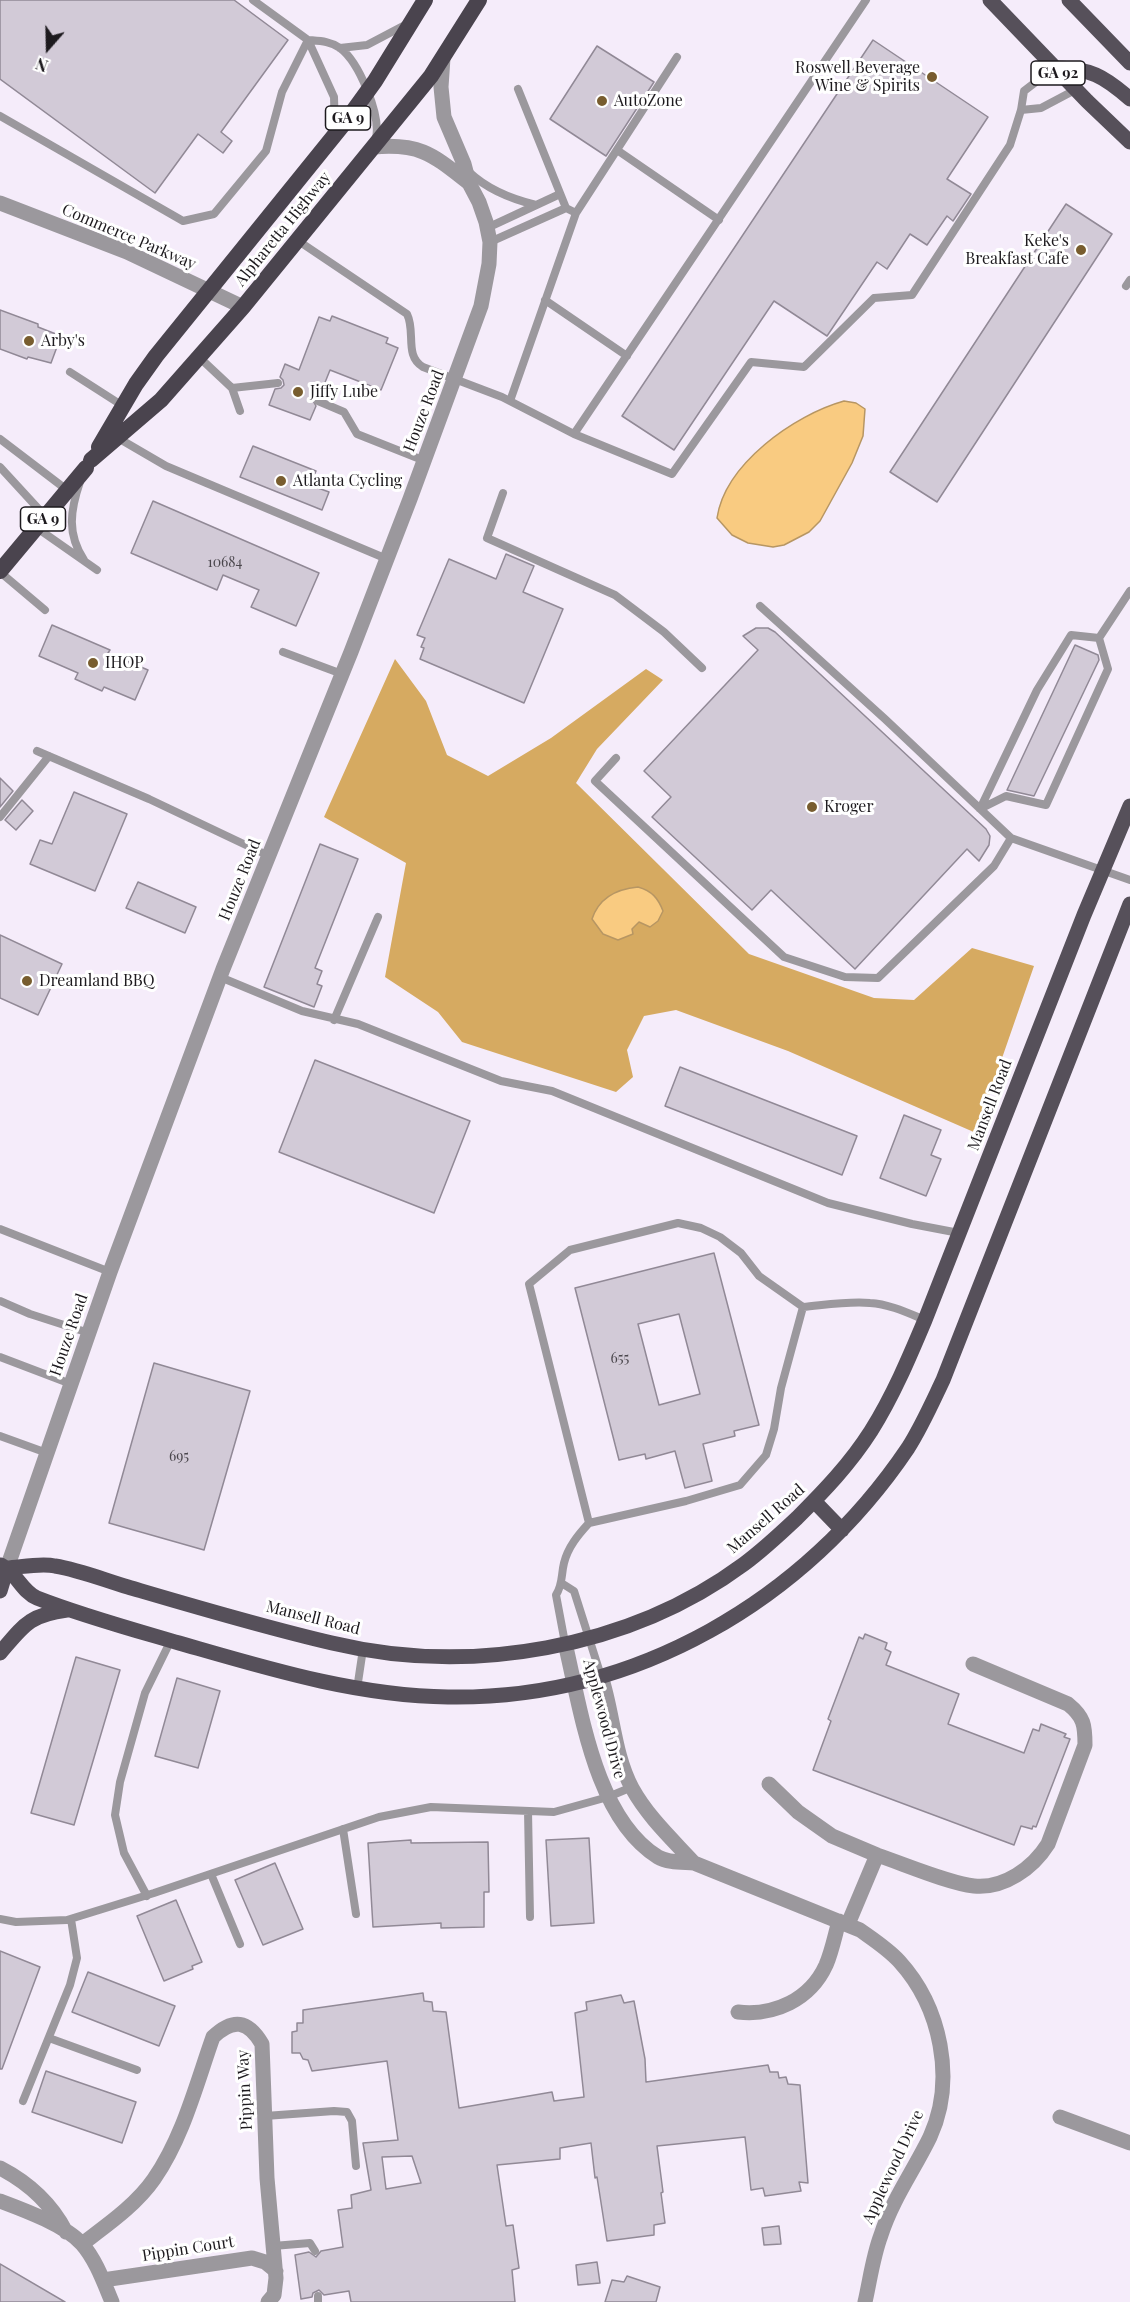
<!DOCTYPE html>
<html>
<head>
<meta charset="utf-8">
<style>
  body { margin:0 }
  #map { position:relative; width:1130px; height:2302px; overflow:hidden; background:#f5ecfa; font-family:"Playfair Display",serif }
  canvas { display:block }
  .north { position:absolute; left:18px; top:18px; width:60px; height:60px; -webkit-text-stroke:4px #fff; paint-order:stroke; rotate:200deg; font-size:16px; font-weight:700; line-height:24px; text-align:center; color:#1d1a1e }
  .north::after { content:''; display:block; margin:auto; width:21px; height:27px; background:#1d1a1e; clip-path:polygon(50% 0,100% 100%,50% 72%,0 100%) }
</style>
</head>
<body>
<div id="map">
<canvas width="1130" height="2302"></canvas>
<div class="north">N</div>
</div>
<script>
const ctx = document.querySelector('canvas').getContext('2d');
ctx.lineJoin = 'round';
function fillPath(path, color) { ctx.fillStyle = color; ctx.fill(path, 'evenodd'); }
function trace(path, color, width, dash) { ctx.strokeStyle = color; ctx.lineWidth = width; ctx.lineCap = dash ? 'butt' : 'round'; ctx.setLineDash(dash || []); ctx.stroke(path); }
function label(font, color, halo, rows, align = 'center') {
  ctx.font = font + ' "Playfair Display",serif'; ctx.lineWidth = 6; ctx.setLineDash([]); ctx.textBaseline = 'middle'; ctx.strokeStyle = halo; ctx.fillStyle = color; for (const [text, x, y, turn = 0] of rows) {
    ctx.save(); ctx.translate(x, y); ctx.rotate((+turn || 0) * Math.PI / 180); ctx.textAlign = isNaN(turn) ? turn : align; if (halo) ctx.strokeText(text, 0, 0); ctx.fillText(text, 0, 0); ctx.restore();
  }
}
fillPath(new Path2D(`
  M 395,659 L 426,701 L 447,755 L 488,776 L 551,738 L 646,669 L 663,680 L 597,749 L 576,783 L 749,954 L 874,998 L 914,1000 L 972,948 L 1034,966 L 976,1133 L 788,1051 L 676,1010 L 644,1016 L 627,1050 L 633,1077 L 616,1092 L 462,1042 L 438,1012 L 385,977 L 406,863 L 324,817 Z`), '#d6aa61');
const water = new Path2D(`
  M 844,401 L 856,403 L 865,409 L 863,436 L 852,463 L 820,521 L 809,532 L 784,545 L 773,547 L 748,543 L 732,535 L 717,518 C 725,464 794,415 844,401 Z
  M 638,887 C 652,891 658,898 663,911 L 658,921 L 650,927 L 639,922 L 632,929 L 633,934 L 618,940 L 603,934 L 592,919 C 599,898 616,889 638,887 Z`);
fillPath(water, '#f9cb81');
trace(water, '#b79663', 1.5);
const building = new Path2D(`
  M 0,0 L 234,0 L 288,40 L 221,132 L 232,141 L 223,153 L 198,134 L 155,193 L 0,79 Z
  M 873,40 L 988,117 L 947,179 L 971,194 L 953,221 L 947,216 L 927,245 L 910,234 L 887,269 L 877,262 L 827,336 L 774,301 L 674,450 L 622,416 Z
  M 597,46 L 654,82 L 606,156 L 550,119 Z
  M 1066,204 L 1112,234 L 937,502 L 890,472 Z
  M 0,310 L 38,324 L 38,327 L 61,336 L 51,363 L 28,357 L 27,359 L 0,349 Z
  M 332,316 L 388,338 L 386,343 L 398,348 L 381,390 L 330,370 L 320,395 L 315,396 L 312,399 L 316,406 L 310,420 L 269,405 L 275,389 L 281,388 L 284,385 L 283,380 L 280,377 L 285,364 L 299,370 L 319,317 L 330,321 Z
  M 253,446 L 316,471 L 310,485 L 329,492 L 322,510 L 240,477 Z
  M 153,501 L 319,573 L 296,626 L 251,607 L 259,590 L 223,575 L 217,590 L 131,553 Z
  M 506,554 L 534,566 L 523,592 L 563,609 L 524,703 L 420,659 L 424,648 L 421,647 L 425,638 L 417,635 L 449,559 L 496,579 Z
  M 52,625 L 110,650 L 108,653 L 148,670 L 135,700 L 104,687 L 102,691 L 75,679 L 78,673 L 39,656 Z
  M 756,628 L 768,628 L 775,632 L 986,829 L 990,836 L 989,845 L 979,861 L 967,849 L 855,969 L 771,890 L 752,910 L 652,817 L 671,797 L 644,771 L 758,650 L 743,636 Z
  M 1075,645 L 1098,655 L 1099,660 L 1034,796 L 1007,790 Z
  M 0,778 L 13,791 L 0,807 Z
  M 74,792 L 127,814 L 95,891 L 30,864 L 40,840 L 52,844 Z
  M 22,800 L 33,811 L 16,830 L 5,820 Z
  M 320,844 L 358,859 L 315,968 L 322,971 L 317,984 L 322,986 L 314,1007 L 264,987 Z
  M 138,882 L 196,907 L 185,933 L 126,908 Z
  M 0,935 L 62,964 L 38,1015 L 0,998 Z
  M 315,1060 L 470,1121 L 434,1213 L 279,1152 Z
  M 680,1067 L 857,1136 L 842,1175 L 665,1106 Z
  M 904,1115 L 941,1130 L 931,1155 L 941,1159 L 926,1196 L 880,1178 Z
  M 714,1253 L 759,1425 L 734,1431 L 735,1436 L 703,1444 L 712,1481 L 685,1488 L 675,1451 L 646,1459 L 645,1454 L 619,1460 L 575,1288 ZM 679,1314 L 700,1394 L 659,1405 L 638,1324 Z
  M 154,1363 L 250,1391 L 204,1550 L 109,1523 Z
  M 865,1634 L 887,1643 L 885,1649 L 891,1652 L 886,1665 L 959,1694 L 948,1724 L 1024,1753 L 1033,1729 L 1039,1731 L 1041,1724 L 1066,1734 L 1064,1737 L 1070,1739 L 1036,1827 L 1033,1826 L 1032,1829 L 1021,1826 L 1014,1845 L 813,1770 L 831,1721 L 828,1719 L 859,1637 L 863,1639 Z
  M 76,1657 L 120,1670 L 74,1825 L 31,1813 Z
  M 177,1678 L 220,1691 L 198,1768 L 155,1756 Z
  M 589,1838 L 594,1923 L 551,1926 L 546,1840 Z
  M 411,1840 L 411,1843 L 488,1842 L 489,1892 L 484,1892 L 484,1927 L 441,1928 L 441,1923 L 373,1927 L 368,1843 Z
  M 275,1863 L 303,1929 L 263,1945 L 235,1880 Z
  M 176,1900 L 202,1962 L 192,1966 L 193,1969 L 164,1981 L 137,1916 Z
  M 0,1951 L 40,1967 L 2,2069 L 0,2069 Z
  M 88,1972 L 175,2006 L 159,2046 L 72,2012 Z
  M 423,1993 L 424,2001 L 432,2002 L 433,2011 L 446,2012 L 459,2108 L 552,2092 L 554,2101 L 584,2097 L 575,2013 L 587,2010 L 586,2002 L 621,1995 L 624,2003 L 634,2001 L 645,2059 L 646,2082 L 768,2065 L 770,2072 L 778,2072 L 779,2078 L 786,2077 L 788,2084 L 800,2085 L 808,2183 L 799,2182 L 801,2191 L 765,2196 L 763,2188 L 751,2190 L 745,2137 L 657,2146 L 663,2192 L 661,2193 L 665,2223 L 654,2225 L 654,2235 L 607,2241 L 597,2177 L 595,2178 L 591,2143 L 560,2148 L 560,2159 L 497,2165 L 506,2226 L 513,2225 L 519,2268 L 512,2270 L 515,2302 L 351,2302 L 349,2291 L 324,2295 L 319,2290 L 313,2293 L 312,2297 L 301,2299 L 295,2255 L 309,2252 L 316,2257 L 321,2251 L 343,2247 L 338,2210 L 352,2208 L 351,2195 L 371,2190 L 363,2143 L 398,2140 L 387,2061 L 312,2071 L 308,2060 L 303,2059 L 300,2053 L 292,2053 L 292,2032 L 297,2031 L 297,2023 L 303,2023 L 303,2010 ZM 412,2156 L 421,2183 L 386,2189 L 382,2157 Z
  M 46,2071 L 136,2102 L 122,2143 L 32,2112 Z
  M 779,2226 L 781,2244 L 764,2245 L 762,2228 Z
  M 597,2262 L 600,2283 L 578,2285 L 576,2265 Z
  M 0,2264 L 65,2302 L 0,2302 Z
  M 627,2276 L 660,2287 L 656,2302 L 605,2302 L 612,2280 L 624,2282 Z`);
fillPath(building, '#d2cad7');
trace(building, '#918996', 1.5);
trace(new Path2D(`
  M 253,0 L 308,40 L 334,97 L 335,130
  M 308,40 C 319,41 330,41 340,48 C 359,62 381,115 376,138
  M 340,48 L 367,45 L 405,25
  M 518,89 L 566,208 L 576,213
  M 1021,110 L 1041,108 L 1075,90
  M 0,116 L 183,221 L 214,214 L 266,151 L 282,92 L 308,40
  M 617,150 L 719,220
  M 469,172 C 488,190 511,199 536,205
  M 487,228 L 560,194
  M 297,240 L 407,314 C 416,332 404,356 423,367 L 502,397 L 574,434 L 866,0
  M 490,242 L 566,208
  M 1126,286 L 1130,280
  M 545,300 L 627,356
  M 200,358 L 232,388 L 240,411
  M 70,372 L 123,406
  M 232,388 L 278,383
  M 318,401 L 344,412 L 357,434 L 425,461
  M 510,401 L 576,213 L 677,57
  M 574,434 L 672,474 L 751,362 L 804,367 L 874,298 L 912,295 L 1010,145 L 1021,110 L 1024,91 L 1054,68
  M 118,438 L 166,466 L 387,559
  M 0,439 L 67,490
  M 0,467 L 45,516
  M 80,482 C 70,511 67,534 84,560
  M 503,493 L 487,538 L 615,595 L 664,632 L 702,668
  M 37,528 L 97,570
  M 0,572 L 45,610
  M 760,606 L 885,719 L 1011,838 L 1130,880
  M 1099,638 L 1071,635 L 1037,690 L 980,809 L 1006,796 L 1046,805 L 1108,669 L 1099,638 L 1130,591
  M 283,652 L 342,674
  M 37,751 L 149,799 L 269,856
  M 616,758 L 595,781 L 784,957 L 845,977 L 878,978 L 994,866 L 1011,838
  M 0,817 L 49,756
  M 220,977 L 302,1011 L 358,1024 L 501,1081 L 552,1091 L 828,1203 L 912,1224 L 959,1233
  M 334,1020 L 378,917
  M 0,1229 L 110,1272
  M 0,1301 L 30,1314 L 89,1333
  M 0,1357 L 71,1384
  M 0,1436 L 47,1453
  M 589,1523 L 686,1501 L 740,1485 L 766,1455 L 774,1429 L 781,1388 L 803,1307
  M 563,1584 L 574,1591 L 601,1676
  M 565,1643 L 556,1595 C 563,1584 561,1575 564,1563 C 568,1547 578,1535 589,1523 L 529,1284 L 570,1250 L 678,1223 L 701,1228 L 720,1237 L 741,1253 L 759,1276 L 803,1307 C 825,1305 848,1301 870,1303 C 889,1304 908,1313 925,1320
  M 357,1689 L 363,1649
  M 528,1811 L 530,1917
  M 343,1829 L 356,1914
  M 211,1874 L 240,1944
  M 147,1896 L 124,1853 L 115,1815 L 120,1782 L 145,1693 L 171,1640
  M 0,1919 L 16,1922 L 67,1920 L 154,1893 L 379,1817 L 431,1807 L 554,1812 L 608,1797 L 632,1787
  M 49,2038 L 137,2070
  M 23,2101 L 70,1985 L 77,1958 L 71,1919
  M 265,2116 L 334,2111 L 347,2112 L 352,2121 L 356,2166
  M 273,2246 L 310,2243 L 315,2251
  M 318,2296 L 318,2302`), '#9b989d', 8);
trace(new Path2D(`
  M 565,1643 C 581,1710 595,1818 658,1857 C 668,1863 683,1862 694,1863 L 860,1930 C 874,1940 888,1949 899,1961 C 941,2007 956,2080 930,2137 C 914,2170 892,2200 881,2235 C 873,2256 870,2280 865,2302
  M 601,1676 C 613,1712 614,1755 632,1788 C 648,1817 672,1839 694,1863
  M 769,1784 L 798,1812 L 832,1836 L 877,1855 L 848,1924
  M 877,1855 C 904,1864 948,1883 974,1886 C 1004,1889 1033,1868 1048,1844 L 1085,1745 C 1085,1725 1084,1717 1068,1704 L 973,1664
  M 738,2012 C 774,2016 810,2000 826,1965 C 832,1951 835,1935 839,1921
  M 1060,2117 L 1130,2143
  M 0,2168 C 29,2183 51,2203 66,2232
  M 0,2201 C 24,2210 65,2225 82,2244 C 96,2260 104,2283 112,2302
  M 82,2244 C 107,2225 136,2205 154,2179 C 183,2137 196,2085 213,2037 C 233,2018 248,2020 262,2044 L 267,2178 L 276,2278 L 274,2295 L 268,2302
  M 103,2280 L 252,2258 L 265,2262 L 276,2271`), '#9b989d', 15);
trace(new Path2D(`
  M 374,147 C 421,143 433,155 469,183
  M 0,203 L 127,252 L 243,307
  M 7,1568 L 110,1272 L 223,969 L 351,652 L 410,499 L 481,306 L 489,264 L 490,242 L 486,222 L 479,202 L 469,183 L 464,164 L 444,117 L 441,87 L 443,58`), '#9b989d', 15);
trace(new Path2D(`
  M 990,0 L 1087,101 L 1130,142
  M 1069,0 L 1130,63
  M 1054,68 C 1090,68 1104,76 1130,99
  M 814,1501 L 842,1530
  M 1,1565 C 16,1572 22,1592 37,1598 C 83,1616 131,1629 179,1643 C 266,1668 356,1696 448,1697 C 635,1700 805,1601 908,1448 C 922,1426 932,1403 943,1380 L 1130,904
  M 7,1568 C 22,1567 41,1563 55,1566 C 80,1570 104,1580 128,1587 C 196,1607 263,1627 332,1643 C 470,1676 629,1649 744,1564 C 763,1550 780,1534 797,1518 C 824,1491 850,1464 871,1431 C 893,1396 909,1358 925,1320 L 1084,915 L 1130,806
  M 0,1591 L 7,1568
  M 0,1653 C 24,1625 29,1615 67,1610`), '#56505a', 15);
trace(new Path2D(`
  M 99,447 L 136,384 L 156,356 L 346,121 L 375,81 L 425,0
  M 91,460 L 161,400 L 243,307 L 431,76 L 479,0
  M 0,571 L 86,468`), '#4a444e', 16);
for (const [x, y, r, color] of [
  [932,77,6,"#785d2f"],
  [602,101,6,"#785d2f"],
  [1081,250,6,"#785d2f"],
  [29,341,6,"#785d2f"],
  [298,392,6,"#785d2f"],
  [281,481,6,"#785d2f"],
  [93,663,6,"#785d2f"],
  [812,807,6,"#785d2f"],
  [27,981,6,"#785d2f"]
]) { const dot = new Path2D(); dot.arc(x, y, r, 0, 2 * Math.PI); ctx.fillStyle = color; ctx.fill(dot); trace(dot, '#fff', 2); }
label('14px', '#4a464c', null, [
  ["10684",225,563],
  ["655",620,1359],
  ["695",179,1457]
]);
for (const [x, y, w] of [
  [1058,73,54],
  [348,118,45],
  [43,519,45]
]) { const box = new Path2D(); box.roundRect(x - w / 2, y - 12, w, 24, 4.5); ctx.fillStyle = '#fff'; ctx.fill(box); trace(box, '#1d1a1e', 1.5); }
label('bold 15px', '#1d1a1e', null, [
  ["GA 92",1058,73],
  ["GA 9",348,118],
  ["GA 9",43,519]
]);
label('16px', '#1d1a1e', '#fff', [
  ["Roswell Beverage",920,68,"right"],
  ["Wine & Spirits",920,86,"right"],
  ["AutoZone",614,101],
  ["Keke's",1069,241,"right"],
  ["Breakfast Cafe",1069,259,"right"],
  ["Arby's",41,341],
  ["Jiffy Lube",310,392],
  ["Atlanta Cycling",293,481],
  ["IHOP",105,663],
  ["Kroger",824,807],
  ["Dreamland BBQ",39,981]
], 'left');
label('16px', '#1d1a1e', '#fff', [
  ["Alpharetta Highway",283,229,-51],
  ["Commerce Parkway",129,237,23],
  ["Houze Road",424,411,-69],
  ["Houze Road",240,880,-68],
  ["Mansell Road",990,1105,-69],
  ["Houze Road",69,1335,-71],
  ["Mansell Road",766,1519,-41],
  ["Mansell Road",313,1618,14],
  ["Applewood Drive",604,1719,75],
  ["Pippin Way",245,2090,-93],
  ["Applewood Drive",893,2167,-65],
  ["Pippin Court",188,2249,-9]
]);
</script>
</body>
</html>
